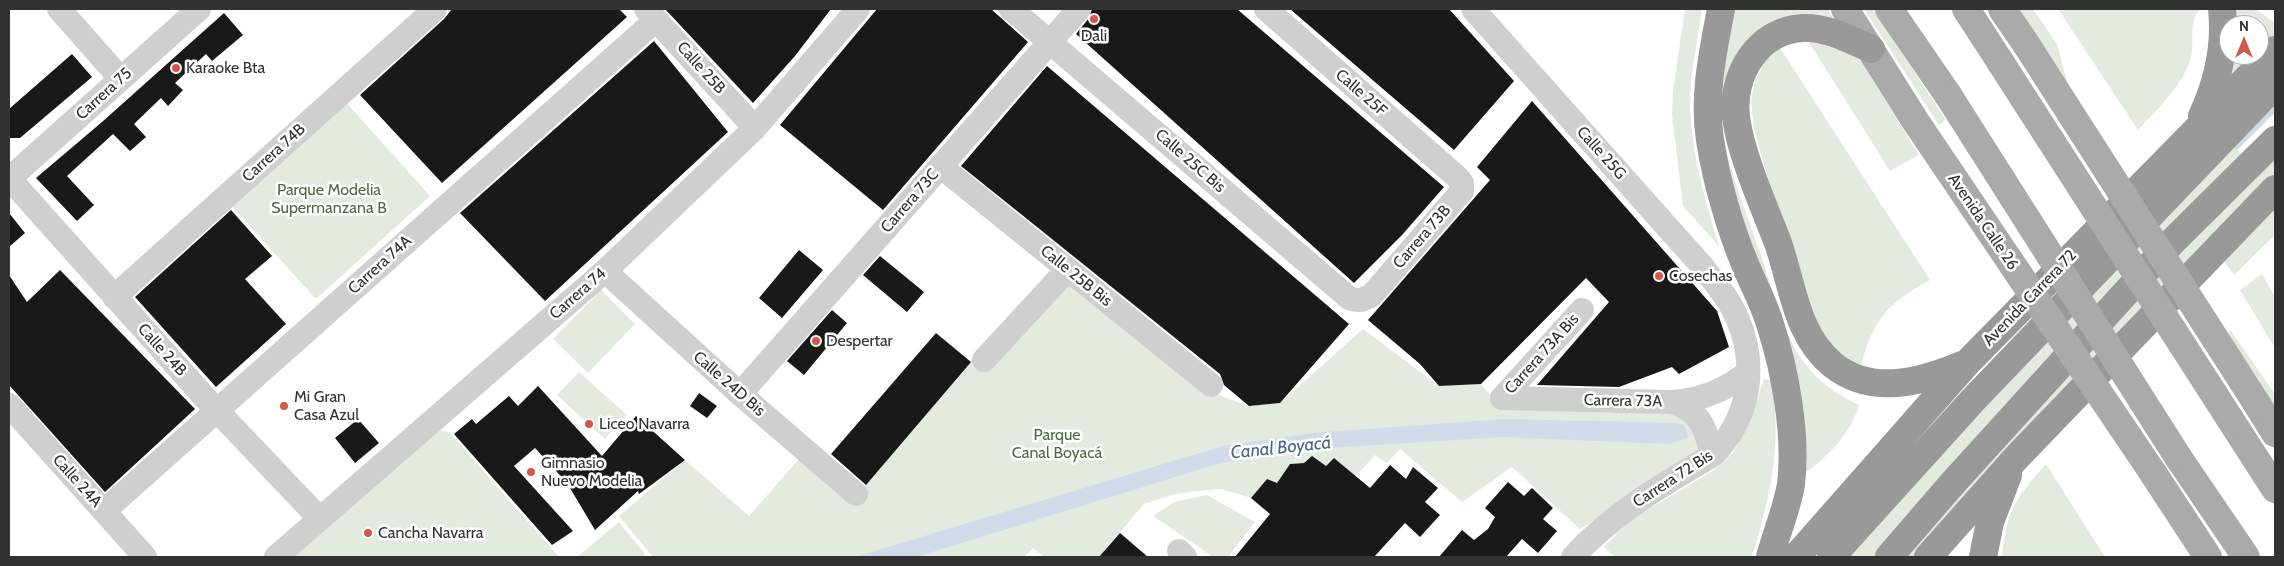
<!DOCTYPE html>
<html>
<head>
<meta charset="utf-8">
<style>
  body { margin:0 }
  #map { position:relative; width:2284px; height:566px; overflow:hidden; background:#fff; font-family:Cabin,sans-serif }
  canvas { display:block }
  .frame { position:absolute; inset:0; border:10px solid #323232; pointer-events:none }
  .north { position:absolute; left:2219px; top:15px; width:50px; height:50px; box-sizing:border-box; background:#fff; border:1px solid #adadad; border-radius:50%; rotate:0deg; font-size:14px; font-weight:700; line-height:20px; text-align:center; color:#323232 }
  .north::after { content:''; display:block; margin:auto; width:18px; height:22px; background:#d3574a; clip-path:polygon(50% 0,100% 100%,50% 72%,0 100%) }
</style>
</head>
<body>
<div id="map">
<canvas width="2284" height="566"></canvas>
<div class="frame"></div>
<div class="north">N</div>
</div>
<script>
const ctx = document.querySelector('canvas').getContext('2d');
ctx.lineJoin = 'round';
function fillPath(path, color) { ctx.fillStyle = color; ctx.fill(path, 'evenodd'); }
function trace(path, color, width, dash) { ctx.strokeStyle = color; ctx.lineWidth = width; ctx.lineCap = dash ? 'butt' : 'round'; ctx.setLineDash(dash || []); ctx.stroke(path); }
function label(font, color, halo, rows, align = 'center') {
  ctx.font = font + ' Cabin,sans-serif'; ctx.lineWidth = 5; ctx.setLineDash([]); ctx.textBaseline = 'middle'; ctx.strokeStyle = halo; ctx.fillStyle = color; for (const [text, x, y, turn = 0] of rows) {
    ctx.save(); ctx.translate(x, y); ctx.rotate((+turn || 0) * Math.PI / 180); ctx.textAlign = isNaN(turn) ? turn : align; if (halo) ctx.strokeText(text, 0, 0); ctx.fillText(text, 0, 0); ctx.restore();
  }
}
fillPath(new Path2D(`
  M 1685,9 L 1702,9 C 1698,38 1690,75 1690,104 C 1691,153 1705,200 1719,246 L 1683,206 L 1672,115 L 1673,91 Z
  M 1730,9 L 1827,9 L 1840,28 C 1826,30 1753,36 1747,42 C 1726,63 1723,95 1723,124 C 1724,160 1748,217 1760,252 C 1771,285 1784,337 1805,364 C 1818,381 1840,397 1859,405 C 1850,434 1828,458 1803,474 L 1721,155 L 1718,79 Z
  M 1864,9 L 1873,9 L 1946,120 L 1939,125 Z
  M 2015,9 L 2033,9 L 2057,44 L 2068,85 Z
  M 2058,9 L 2200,9 C 2187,23 2196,45 2190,61 C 2180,89 2158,108 2138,130 Z
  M 2231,9 L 2256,9 L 2275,23 L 2275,40 L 2226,85 L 2234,55 L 2259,55 L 2259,25 L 2234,25 Z
  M 1818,35 L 1859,58 L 1919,155 L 1890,171 L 1807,39 Z
  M 1780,48 L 1930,280 C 1888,303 1873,319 1861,366 L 1840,356 L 1820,334 L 1785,237 L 1754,129 L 1751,101 L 1755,81 L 1765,61 Z
  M 343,99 L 430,196 L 316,299 L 228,202 Z
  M 2229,140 L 2245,159 L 1876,557 L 1841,557 Z
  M 2275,153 L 2275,174 L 1915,557 L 1901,557 L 2046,396 Z
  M 2275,206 L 2275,235 L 2234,275 L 2223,260 Z
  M 2262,274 L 2275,297 L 2275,348 L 2240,290 Z
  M 1066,279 L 1207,391 L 1249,406 L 1280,403 L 1363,329 L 1439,386 L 1481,384 L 1500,406 L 1683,410 L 1701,445 L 1695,456 L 1580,529 L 1512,467 L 1462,502 L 1400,449 L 1387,463 L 1375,455 L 1356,476 L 1334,458 L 1326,466 L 1304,463 L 1290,464 L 1277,483 L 1267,479 L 1251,498 L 1221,489 L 1208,490 L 1175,494 L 1144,504 L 1099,557 L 1044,557 L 1033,548 L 1024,557 L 653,557 L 619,516 L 685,460 L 749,516 L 800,458 L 864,487 L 971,361 L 988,365 Z
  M 601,290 L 635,324 L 588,373 L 553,339 Z
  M 2231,331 L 2275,394 L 2275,410 L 2227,334 Z
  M 579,372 L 627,415 L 605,439 L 557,395 Z
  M 1764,379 L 1772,380 C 1779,430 1776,471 1762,521 C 1759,533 1756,546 1751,557 L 1615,557 L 1604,547 L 1633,517 L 1665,500 L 1714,470 L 1733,453 L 1750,422 Z
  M 437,429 L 450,433 L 559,557 L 293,557 Z
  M 2046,464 L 2105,557 L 2002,557 C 2006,511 2016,498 2046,464 Z
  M 1207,495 L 1255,522 L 1228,557 L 1213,557 L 1153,516 L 1174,502 Z
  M 619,522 L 645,554 L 642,557 L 577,557 Z`), '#e3eadf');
fillPath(new Path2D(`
  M 1504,419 L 1680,423 L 1686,428 L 1688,437 L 1670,444 L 1503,437 L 1312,449 L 1221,463 L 916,557 L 855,557 L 1223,446 L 1313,433 Z`), '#d1dcea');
trace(new Path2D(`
  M 2237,147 L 2275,109`), '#d1dcea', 5);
fillPath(new Path2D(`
  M 452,9 L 619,9 L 627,17 L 442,183 L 360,95 L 444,19 Z
  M 665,9 L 831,9 L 795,56 L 753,103 Z
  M 877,9 L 991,9 L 1028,42 L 883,210 L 780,125 Z
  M 1092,9 L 1237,9 L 1444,187 L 1402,235 L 1354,283 L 1076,34 L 1089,18 Z
  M 1290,9 L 1449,9 L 1514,81 L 1454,150 Z
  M 224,13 L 243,35 L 212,61 L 206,54 L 175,83 L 183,90 L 168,106 L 161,98 L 134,124 L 146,137 L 130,151 L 113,134 L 67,176 L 94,205 L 77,221 L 36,178 L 102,122 Z
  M 654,41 L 728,132 L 545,301 L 460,213 Z
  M 72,54 L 92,77 L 20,138 L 9,138 L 9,109 Z
  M 1047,66 L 1349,324 L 1280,403 L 1249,406 L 1224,385 L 1220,374 L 961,166 Z
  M 1532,101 L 1717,311 L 1729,347 L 1679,374 L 1672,367 L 1619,387 L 1537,385 L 1609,302 L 1586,278 L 1481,384 L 1439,386 L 1420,364 L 1368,320 L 1490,180 L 1477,167 Z
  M 231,210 L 272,256 L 245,279 L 286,324 L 216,387 L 135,297 Z
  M 9,213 L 25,233 L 9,247 Z
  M 799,250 L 823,270 L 782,318 L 759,298 Z
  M 880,256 L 924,292 L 907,312 L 863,275 Z
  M 60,270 L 195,409 L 105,492 L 9,385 L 9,275 L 27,302 Z
  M 832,310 L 847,323 L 804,375 L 787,361 Z
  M 936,333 L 971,362 L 866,485 L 831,454 Z
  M 538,386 L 602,456 L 636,416 L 685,460 L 639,494 L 638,491 L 595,530 L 567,483 L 535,448 L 514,466 L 573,531 L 552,545 L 454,434 L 472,419 L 476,424 L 509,396 L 518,406 Z
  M 699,393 L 717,406 L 707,418 L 690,406 Z
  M 358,419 L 379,443 L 355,463 L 335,438 Z
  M 1312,456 L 1326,466 L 1334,458 L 1370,488 L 1390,465 L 1406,479 L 1413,467 L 1438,488 L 1425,502 L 1440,515 L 1420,537 L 1405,523 L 1374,557 L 1235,557 L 1270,514 L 1251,498 L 1267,479 L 1277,483 L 1290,464 L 1304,463 Z
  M 1508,482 L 1524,496 L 1532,488 L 1553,508 L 1543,519 L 1557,531 L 1538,553 L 1522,539 L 1506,557 L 1439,557 L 1462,530 L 1474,540 L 1488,529 L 1495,517 L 1485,508 Z
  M 1120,533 L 1148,557 L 1099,557 Z`), '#191919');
trace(new Path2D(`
  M 59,9 L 121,79
  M 646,9 L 755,128
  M 1011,9 L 1349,298 C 1358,302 1363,300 1372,295 L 1462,191 L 1462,183 L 1457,177 L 1266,9
  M 1473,9 L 1702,266 C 1715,283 1730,300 1738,320 C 1758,368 1749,419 1713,455 C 1662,485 1613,513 1573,557
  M 940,166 L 1211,385
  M 9,178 L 208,401 L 319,518
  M 9,179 L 199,9
  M 605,271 L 740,394 L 856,494
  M 114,297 L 435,9
  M 984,360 L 1068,269
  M 740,394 L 1079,9
  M 1502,398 L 1672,402 C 1703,413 1703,426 1713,455
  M 1502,398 L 1582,310
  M 1672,402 C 1701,400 1725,391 1748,372
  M 9,405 L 145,557
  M 104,511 L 656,20
  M 1179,551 L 1185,557
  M 276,557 L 605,271 L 755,128 L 858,9`), '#cfcfcf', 24);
trace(new Path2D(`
  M 1845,9 L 1914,119
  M 1889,9 L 1948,95
  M 1966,9 L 2001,63
  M 2002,9 L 2026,44
  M 2257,404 L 2275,433
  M 2230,419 L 2275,489
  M 2178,457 L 2246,557
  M 2153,473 L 2208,557`), '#aaa', 28);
trace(new Path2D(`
  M 1721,9 C 1713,52 1703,96 1710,140 C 1716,180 1730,228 1745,264 C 1753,284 1764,303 1770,324 C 1785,370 1797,435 1791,484 C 1787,509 1776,534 1770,557
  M 1871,49 C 1849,39 1827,27 1803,28 C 1758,30 1731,75 1736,117 C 1741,156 1764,206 1778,243 C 1793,286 1796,335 1833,365 C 1872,396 1921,382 1962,365
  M 2202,116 C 2218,82 2226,47 2222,9
  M 1796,557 L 1966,364 L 2275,50
  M 1831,557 L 1973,400 L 2275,85
  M 1889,557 L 1952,484 L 2171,243 L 2275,140
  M 1928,557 L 2016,458 L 2275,189
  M 1983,557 L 1990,522 L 2008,475`), '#999', 28);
trace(new Path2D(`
  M 2026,44 L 2257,404
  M 2001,63 L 2230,419
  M 1948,95 L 2178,457
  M 1914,119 L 2153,473`), '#aaa', 28);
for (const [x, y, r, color] of [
  [1094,19,5,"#d3574a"],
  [176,68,5,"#d3574a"],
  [1659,276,5,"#d3574a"],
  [816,341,5,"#d3574a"],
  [284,406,5,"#d3574a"],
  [589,424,5,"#d3574a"],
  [531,472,5,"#d3574a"],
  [368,533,5,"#d3574a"]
]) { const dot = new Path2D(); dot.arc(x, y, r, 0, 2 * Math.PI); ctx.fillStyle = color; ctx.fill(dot); trace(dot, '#fff', 2); }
label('16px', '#323232', '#fff', [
  ["Dali",1094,36,"center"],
  ["Karaoke Bta",186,68],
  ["Cosechas",1669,276],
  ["Despertar",826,341],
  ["Mi Gran",294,397],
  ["Casa Azul",294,415],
  ["Liceo Navarra",599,424],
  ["Gimnasio",541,463],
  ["Nuevo Modelia",541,481],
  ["Cancha Navarra",378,533]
], 'left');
label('16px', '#323232', '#fff', [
  ["Calle 25B",701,68,48],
  ["Calle 25F",1361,93,41],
  ["Carrera 75",104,94,-42],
  ["Carrera 74B",274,153,-42],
  ["Calle 25G",1601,153,48],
  ["Calle 25C Bis",1190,161,41],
  ["Carrera 73C",910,201,-49],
  ["Avenida Calle 26",1983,222,56],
  ["Carrera 73B",1422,237,-49],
  ["Carrera 74A",380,265,-42],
  ["Calle 25B Bis",1076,276,39],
  ["Carrera 74",578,294,-41],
  ["Avenida Carrera 72",2030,298,-46],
  ["Calle 24B",162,350,48],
  ["Carrera 73A Bis",1542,354,-48],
  ["Calle 24D Bis",729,384,41],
  ["Carrera 73A",1623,401,1],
  ["Carrera 72 Bis",1673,479,-33],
  ["Calle 24A",77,481,48]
]);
label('16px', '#4f6a44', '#fff', [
  ["Parque Modelia",329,190],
  ["Supermanzana B",329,208],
  ["Parque",1057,435],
  ["Canal Boyacá",1057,453]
]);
label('italic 18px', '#48668c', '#fff', [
  ["Canal Boyacá",1281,448,-6]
]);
</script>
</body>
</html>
